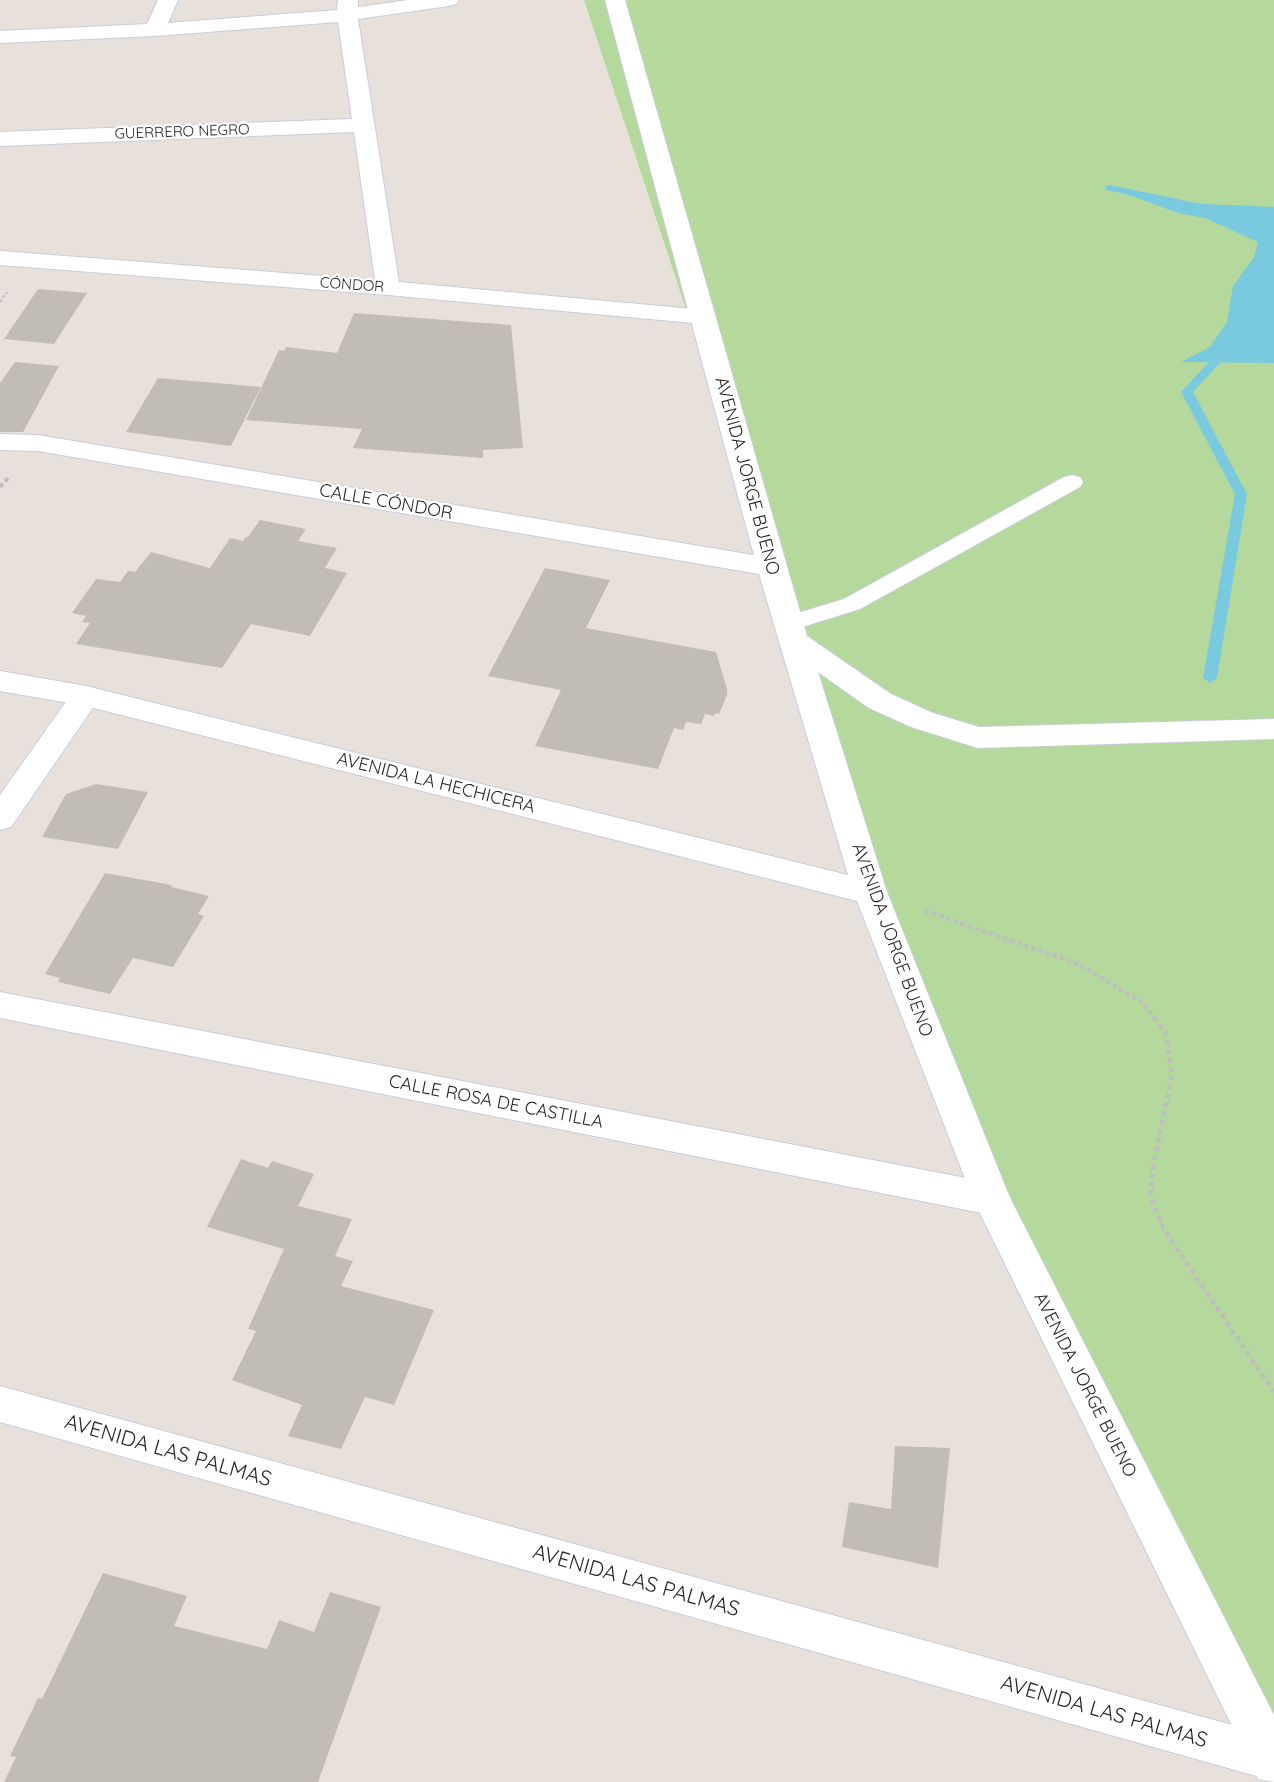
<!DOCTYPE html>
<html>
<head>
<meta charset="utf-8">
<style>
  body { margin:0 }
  canvas { display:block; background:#e8e1db }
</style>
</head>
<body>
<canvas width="1274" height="1782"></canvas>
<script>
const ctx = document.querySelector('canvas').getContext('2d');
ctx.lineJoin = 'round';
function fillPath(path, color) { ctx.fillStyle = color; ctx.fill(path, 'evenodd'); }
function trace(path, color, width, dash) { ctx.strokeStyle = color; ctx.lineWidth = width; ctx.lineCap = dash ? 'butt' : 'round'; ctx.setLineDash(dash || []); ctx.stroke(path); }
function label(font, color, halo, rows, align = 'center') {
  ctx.font = font + ' Quicksand,sans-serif'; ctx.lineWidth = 4.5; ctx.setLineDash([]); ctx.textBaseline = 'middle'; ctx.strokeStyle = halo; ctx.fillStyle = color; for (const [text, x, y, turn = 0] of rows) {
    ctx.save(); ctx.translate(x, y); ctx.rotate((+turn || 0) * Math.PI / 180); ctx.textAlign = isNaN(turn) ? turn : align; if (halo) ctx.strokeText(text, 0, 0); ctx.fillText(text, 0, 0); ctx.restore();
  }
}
fillPath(new Path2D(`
  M 584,0 L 1274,0 L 1274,1763 L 992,1199 L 771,567 Z`), '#b5d99d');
fillPath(new Path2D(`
  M 1110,188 L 1183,203 L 1274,207 L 1274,363 L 1181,362 L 1210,347 L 1227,322 L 1233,286 L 1254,257 L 1258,242 L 1205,218 L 1178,213 Z`), '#79cadf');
fillPath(new Path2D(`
  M 1110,185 L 1201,204 L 1206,207 L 1201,210 L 1106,190 L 1106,186 Z
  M 1228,345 L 1232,346 L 1232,350 L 1193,392 L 1247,494 L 1217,678 L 1210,683 L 1203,678 L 1235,494 L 1181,392 L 1224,346 Z`), '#79cadf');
fillPath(new Path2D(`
  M 38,289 L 87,293 L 54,344 L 4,339 Z
  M 354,313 L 511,325 L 523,448 L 483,450 L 483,458 L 353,448 L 362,429 L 246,420 L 279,350 L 284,351 L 286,347 L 337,353 Z
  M 15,362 L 59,366 L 23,432 L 0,432 L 0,383 Z
  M 158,378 L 228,384 L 261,387 L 231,446 L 126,432 Z
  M 260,520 L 306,529 L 298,541 L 337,548 L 325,568 L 347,573 L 310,636 L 251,624 L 222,668 L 76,644 L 90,623 L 82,622 L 86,616 L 72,613 L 96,579 L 120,582 L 128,571 L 135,572 L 151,552 L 210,568 L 230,538 L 243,541 L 246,537 L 248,537 Z
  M 545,568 L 610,580 L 586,628 L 716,652 L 727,689 L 727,695 L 719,714 L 715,713 L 714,716 L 705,714 L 701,724 L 686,722 L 683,730 L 674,728 L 658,769 L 535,746 L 561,690 L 488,676 Z
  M 96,784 L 148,792 L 118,849 L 42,837 L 66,794 Z
  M 105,873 L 172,885 L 171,887 L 209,896 L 198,914 L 204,916 L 173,967 L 133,958 L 110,994 L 58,982 L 60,978 L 45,974 Z
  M 241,1159 L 268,1168 L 272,1161 L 314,1174 L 298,1206 L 352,1219 L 335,1256 L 353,1261 L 341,1286 L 434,1310 L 394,1405 L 365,1397 L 341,1449 L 288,1436 L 302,1405 L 232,1380 L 256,1331 L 248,1329 L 284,1249 L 207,1227 Z
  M 895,1446 L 950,1448 L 938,1568 L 842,1547 L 849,1502 L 891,1509 Z
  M 103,1573 L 187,1596 L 174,1626 L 267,1649 L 279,1620 L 314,1632 L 330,1592 L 381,1607 L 318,1782 L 4,1782 L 16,1757 L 10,1756 L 38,1698 L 42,1699 Z`), '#c1bcb6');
const service = new Path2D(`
  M 1072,475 L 1080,477 L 1083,482 L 1080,487 L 860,609 L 789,631 L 781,628 L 777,623 L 781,618 L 844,599 L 1064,477 Z`);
const minor = new Path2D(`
  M 158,0 L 178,0 L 168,23 L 337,10 L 338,0 L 358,0 L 358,7 L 408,0 L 459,0 L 456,4 L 449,6 L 358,19 L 399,282 L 704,310 L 713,312 L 716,317 L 713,322 L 704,324 L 388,295 L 0,265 L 0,251 L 375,280 L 354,132 L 0,146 L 0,132 L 352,119 L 338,22 L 155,36 L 0,43 L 0,31 L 147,24 Z
  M 0,434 L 38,435 L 771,558 L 781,561 L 785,567 L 781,573 L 771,576 L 38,451 L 0,450 Z
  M 86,686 L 97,689 L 101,696 L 11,827 L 0,830 L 0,795 L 75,689 Z
  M 0,992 L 992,1183 L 1005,1188 L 1011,1199 L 1005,1210 L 992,1215 L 0,1018 Z
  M 0,1386 L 1272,1736 L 1274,1737 L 1274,1781 L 0,1422 Z`);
const tertiary = new Path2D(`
  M 605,0 L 625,0 L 807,636 L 891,694 L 933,713 L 979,727 L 1274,719 L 1274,739 L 978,748 L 911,727 L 869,708 L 818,672 L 887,892 L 1010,1198 L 1274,1715 L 1274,1782 L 1258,1779 L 973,1199 L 857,901 L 86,706 L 0,691 L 0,671 L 86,686 L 848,875 L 757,567 Z`);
trace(service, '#c9cdd8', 2);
trace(minor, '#c9cdd8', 2);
trace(tertiary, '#c9cdd8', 2);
trace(new Path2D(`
  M 0,302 L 7,292`), '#bebebe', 2, [3, 2]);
trace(new Path2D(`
  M 0,487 L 8,478
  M 925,911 L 1076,963 L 1142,1002 L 1155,1019`), '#bebebe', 4, [4.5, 3]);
trace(new Path2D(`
  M 1154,1017 L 1165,1032 L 1172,1075 L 1154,1162 L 1150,1195 L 1163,1228 L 1274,1392`), '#bebebe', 4.5, [5, 4]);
fillPath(service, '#fff');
fillPath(minor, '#fff');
fillPath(tertiary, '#fff');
label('15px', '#272727', '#fff', [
  ["GUERRERO NEGRO",182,132,-2],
  ["CÓNDOR",352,285,4]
]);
label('18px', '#272727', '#fff', [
  ["AVENIDA JORGE BUENO",747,476,75],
  ["CALLE CÓNDOR",386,502,10],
  ["AVENIDA LA HECHICERA",436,783,14],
  ["AVENIDA JORGE BUENO",892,940,70],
  ["CALLE ROSA DE CASTILLA",496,1102,11],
  ["AVENIDA JORGE BUENO",1085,1385,63]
]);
label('21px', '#272727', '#fff', [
  ["AVENIDA LAS PALMAS",168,1451,16],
  ["AVENIDA LAS PALMAS",636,1581,16],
  ["AVENIDA LAS PALMAS",1104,1712,16]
]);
</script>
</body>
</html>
